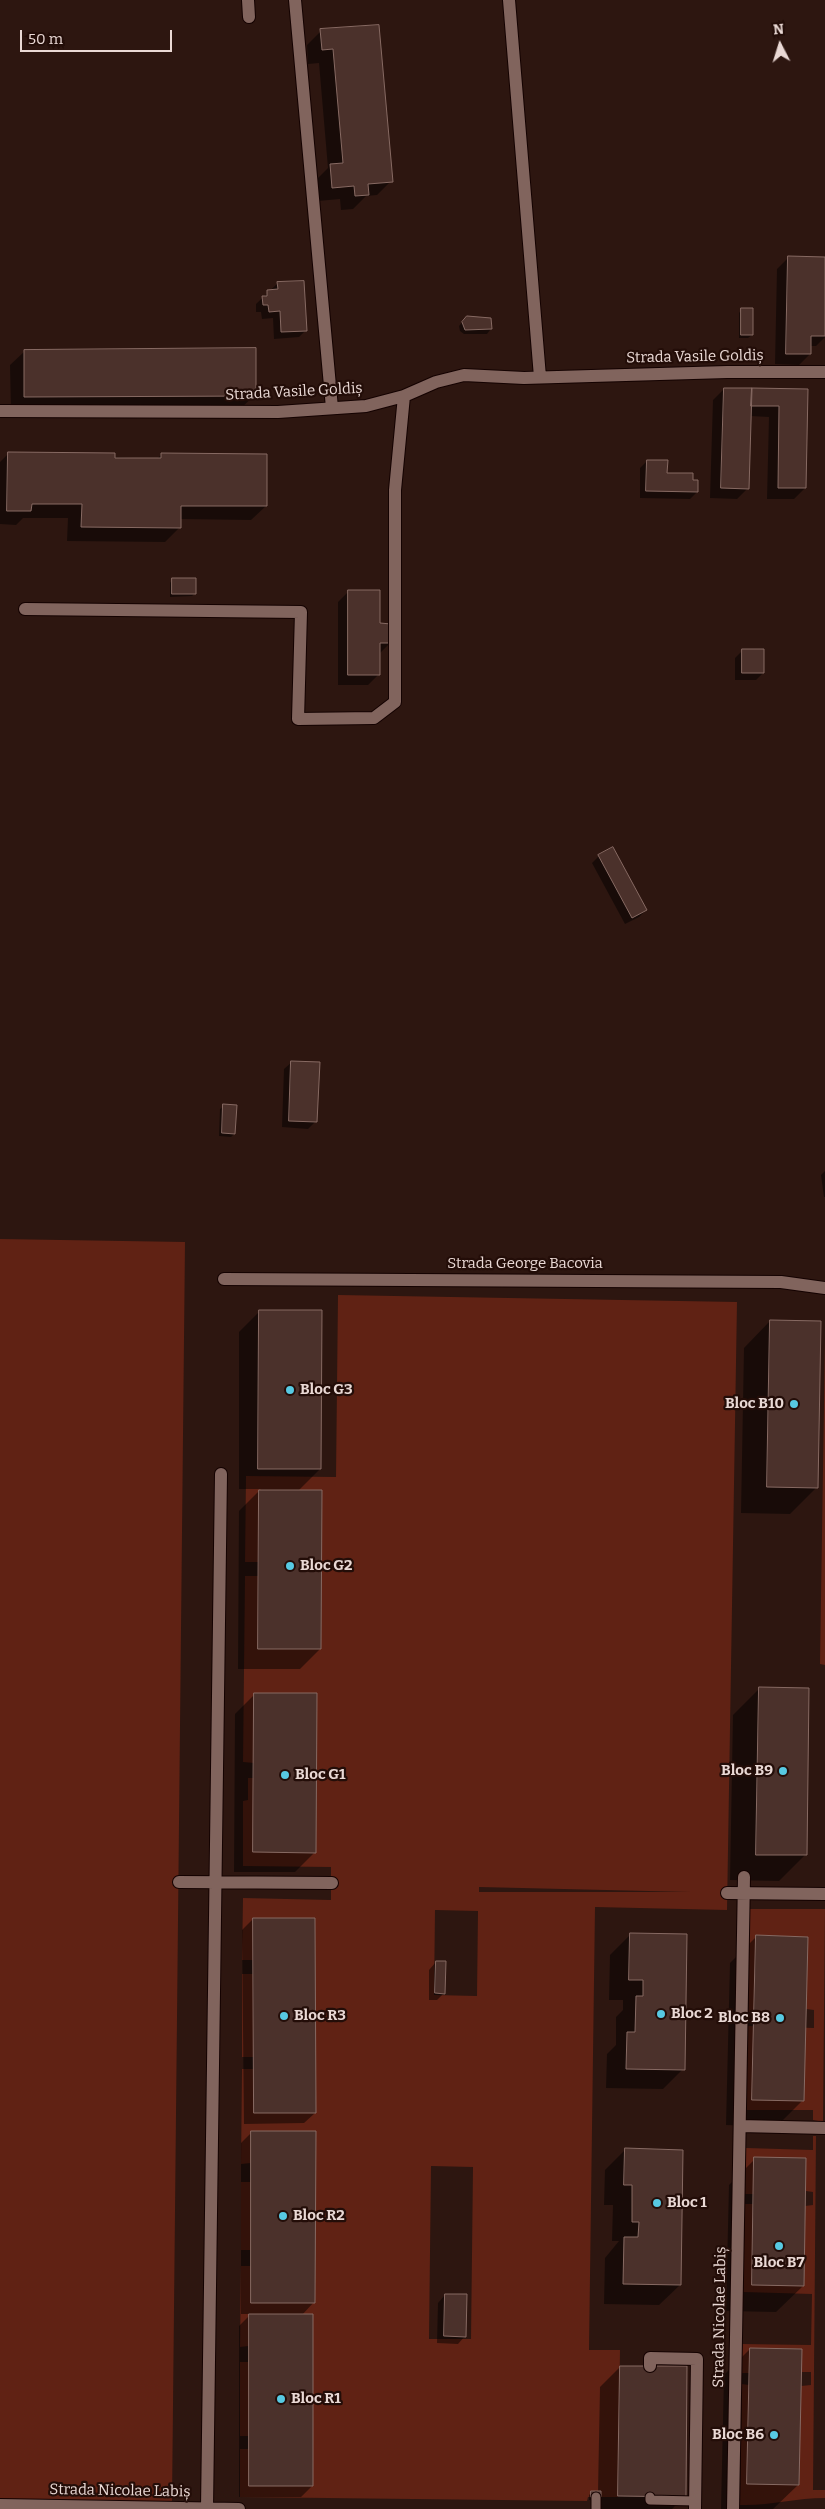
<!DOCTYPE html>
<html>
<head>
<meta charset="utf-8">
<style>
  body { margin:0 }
  #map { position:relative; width:825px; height:2509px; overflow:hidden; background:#2d1610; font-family:Bitter,serif }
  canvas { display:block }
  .north { position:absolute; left:755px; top:20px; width:50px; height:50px; -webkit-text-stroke:4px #230d08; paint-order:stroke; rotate:355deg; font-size:14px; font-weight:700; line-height:20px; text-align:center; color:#ead9d5 }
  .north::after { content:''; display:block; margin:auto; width:18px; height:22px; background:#ead9d5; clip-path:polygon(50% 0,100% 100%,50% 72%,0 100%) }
  .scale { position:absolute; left:20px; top:30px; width:152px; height:22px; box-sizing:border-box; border:2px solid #ead9d5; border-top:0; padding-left:6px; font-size:15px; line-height:18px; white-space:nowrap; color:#ead9d5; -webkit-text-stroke:4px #230d08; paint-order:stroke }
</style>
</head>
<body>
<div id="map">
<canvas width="825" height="2509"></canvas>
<div class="north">N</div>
<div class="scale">50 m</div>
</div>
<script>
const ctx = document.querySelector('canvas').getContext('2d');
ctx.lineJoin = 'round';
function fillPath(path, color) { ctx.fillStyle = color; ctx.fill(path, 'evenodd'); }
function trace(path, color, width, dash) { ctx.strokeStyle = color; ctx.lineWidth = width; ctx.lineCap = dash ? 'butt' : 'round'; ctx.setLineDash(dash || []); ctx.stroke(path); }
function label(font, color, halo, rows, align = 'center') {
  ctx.font = font + ' Bitter,serif'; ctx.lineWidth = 4.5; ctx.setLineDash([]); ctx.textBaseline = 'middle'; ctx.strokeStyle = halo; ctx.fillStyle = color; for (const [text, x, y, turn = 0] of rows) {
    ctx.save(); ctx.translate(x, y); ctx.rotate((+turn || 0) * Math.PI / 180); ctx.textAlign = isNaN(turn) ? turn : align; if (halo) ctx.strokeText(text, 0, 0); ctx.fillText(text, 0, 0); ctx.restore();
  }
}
fillPath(new Path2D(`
  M 0,1239 L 185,1242 L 172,2502 L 0,2509 Z
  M 338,1295 L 737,1302 L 727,1910 L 595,1907 L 589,2350 L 620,2350 L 618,2497 L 588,2497 L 587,2501 L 240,2497 L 240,2449 L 249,2449 L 249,2486 L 313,2486 L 313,2314 L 249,2314 L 249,2346 L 240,2347 L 241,2266 L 251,2266 L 251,2303 L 315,2303 L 316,2131 L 252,2131 L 251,2163 L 241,2164 L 242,2069 L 254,2069 L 254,2113 L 316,2113 L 315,1918 L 253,1918 L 253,1960 L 242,1960 L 243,1898 L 331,1900 L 331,1867 L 243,1866 L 243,1801 L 248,1800 L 248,1778 L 254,1778 L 254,1852 L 316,1852 L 317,1693 L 254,1693 L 254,1763 L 243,1762 L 245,1576 L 258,1576 L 258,1649 L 321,1649 L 322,1490 L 259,1490 L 258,1562 L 245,1562 L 246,1476 L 336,1477 ZM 479,1887 L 690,1892 L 479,1892 ZM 435,1910 L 478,1911 L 477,1996 L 434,1995 ZM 431,2166 L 473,2167 L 471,2339 L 429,2339 Z
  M 825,1338 L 825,1665 L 820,1664 Z
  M 750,1909 L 825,1909 L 823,2122 L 813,2120 L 813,2110 L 746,2110 L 748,2026 L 814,2028 L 814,2010 L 806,2009 L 808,1937 L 756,1935 L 754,2012 L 748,2012 Z
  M 242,1974 L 253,1974 L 254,2057 L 242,2057 Z
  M 813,2136 L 816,2136 L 813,2490 L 825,2490 L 825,2498 C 795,2498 770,2506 740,2505 L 742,2384 L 749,2385 L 747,2484 L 799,2485 L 801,2386 L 811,2385 L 811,2372 L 801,2372 L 802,2349 L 750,2348 L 749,2373 L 742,2373 L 742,2344 L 811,2345 L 812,2294 L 743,2292 L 745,2204 L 753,2204 L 752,2285 L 804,2286 L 805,2206 L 813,2205 L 813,2192 L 806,2191 L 806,2159 L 754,2194 L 745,2194 L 746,2148 L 813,2150 Z
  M 241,2182 L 251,2182 L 251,2250 L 241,2250 Z
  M 240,2362 L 249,2362 L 249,2436 L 240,2436 Z`), '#602214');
fillPath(new Path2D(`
  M 378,26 L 391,181 L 377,195 L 366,196 L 353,209 L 341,210 L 340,199 L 318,201 L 316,180 L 328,168 L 319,63 L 308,64 L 307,45 L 321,31 Z
  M 788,258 L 825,258 L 825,337 L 816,346 L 810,346 L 810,354 L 799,365 L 775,364 L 777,269 Z
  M 278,283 L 306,330 L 299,337 L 274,339 L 273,318 L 262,319 L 261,312 L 256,312 L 256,304 Z
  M 742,309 L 752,335 L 748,338 L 739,338 L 739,313 Z
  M 467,317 L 491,320 L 490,330 L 487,334 L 464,334 L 460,331 L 459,326 Z
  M 25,351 L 255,395 L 240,409 L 11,411 L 10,365 Z
  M 724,389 L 806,390 L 805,488 L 794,499 L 767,499 L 769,417 L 750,416 L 748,488 L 737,499 L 710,498 L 713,400 Z
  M 9,453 L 157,459 L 162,454 L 266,506 L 251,520 L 180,519 L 180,527 L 165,542 L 67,541 L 68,518 L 23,518 L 16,525 L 0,524 L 0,462 Z
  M 647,461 L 666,474 L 692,481 L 697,492 L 690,499 L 640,498 L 640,468 Z
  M 173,579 L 195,593 L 192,596 L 170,597 L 170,583 Z
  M 349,591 L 378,625 L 390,643 L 379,654 L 379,674 L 368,685 L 338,685 L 338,602 Z
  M 742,651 L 763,673 L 756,680 L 735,680 L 735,658 Z
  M 599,856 L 646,910 L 639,917 L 625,924 L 592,863 Z
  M 292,1062 L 316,1121 L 308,1129 L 282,1127 L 284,1069 Z
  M 224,1106 L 234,1134 L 231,1137 L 219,1136 L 220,1109 Z
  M 825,1171 L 825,1197 L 824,1197 L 821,1175 Z
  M 260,1311 L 320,1469 L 298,1491 L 320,1649 L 300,1669 L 238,1669 L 239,1511 L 261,1489 L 239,1489 L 239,1332 Z
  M 770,1321 L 817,1487 L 790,1514 L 741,1513 L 744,1348 Z
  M 759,1689 L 805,1855 L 779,1881 L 730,1880 L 733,1715 Z
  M 255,1694 L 315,1852 L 295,1872 L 234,1872 L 235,1714 Z
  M 253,1919 L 315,2113 L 304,2123 L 244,2124 L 242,1930 Z
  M 630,1935 L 683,2069 L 663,2089 L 606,2088 L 607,2054 L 616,2045 L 616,2017 L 623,2010 L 623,2000 L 609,2000 L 610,1955 Z
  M 757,1936 L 803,2100 L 776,2127 L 726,2125 L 730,1963 Z
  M 436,1962 L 444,1993 L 437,2000 L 429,2000 L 429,1970 Z
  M 252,2132 L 314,2302 L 302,2315 L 312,2486 L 301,2497 L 239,2497 L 239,2326 L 251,2314 L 241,2314 L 241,2143 Z
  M 625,2150 L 680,2285 L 659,2305 L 604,2304 L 605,2258 L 619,2241 L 612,2241 L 613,2205 L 604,2205 L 605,2170 Z
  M 755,2159 L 803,2286 L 776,2312 L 726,2311 L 729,2185 Z
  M 445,2295 L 465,2336 L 458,2344 L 437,2343 L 438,2303 Z
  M 750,2349 L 798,2485 L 773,2509 L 721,2509 L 724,2375 Z
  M 620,2367 L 684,2497 L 672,2509 L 598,2509 L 596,2500 L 589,2500 L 589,2495 L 592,2492 L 598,2492 L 600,2387 Z`), '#0007');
const building = new Path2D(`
  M 379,25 L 393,182 L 368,184 L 369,195 L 355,196 L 354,186 L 332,188 L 330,164 L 343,163 L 333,49 L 322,50 L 320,29 Z
  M 788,256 L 825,257 L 825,336 L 811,336 L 811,354 L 786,354 Z
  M 304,281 L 307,331 L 281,332 L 280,311 L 269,312 L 268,305 L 263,305 L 262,296 L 267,296 L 267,290 L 278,289 L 277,282 Z
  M 741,308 L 753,308 L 753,335 L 741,335 Z
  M 467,316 L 491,318 L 492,329 L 465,330 L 462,322 Z
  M 256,348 L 256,396 L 24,397 L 24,350 Z
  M 724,388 L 752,388 L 749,489 L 721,488 Z
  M 752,388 L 808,389 L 806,488 L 778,488 L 779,406 L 751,406 Z
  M 8,452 L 115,453 L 115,458 L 161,458 L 161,453 L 267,454 L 267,506 L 181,506 L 181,528 L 81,527 L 82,504 L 32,504 L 31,511 L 7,511 Z
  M 647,460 L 668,460 L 667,473 L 693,473 L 693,480 L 698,480 L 698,492 L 646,491 Z
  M 172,578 L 196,578 L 196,594 L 172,594 Z
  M 348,590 L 380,590 L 380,623 L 391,624 L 391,643 L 380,643 L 380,675 L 348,675 Z
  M 742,649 L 764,649 L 764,673 L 742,673 Z
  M 613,847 L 647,910 L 632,918 L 598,855 Z
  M 291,1061 L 320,1062 L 317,1122 L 289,1121 Z
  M 223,1104 L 237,1105 L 235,1134 L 222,1133 Z
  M 259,1310 L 322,1310 L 321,1469 L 258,1469 Z
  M 770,1320 L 821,1321 L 818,1488 L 767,1487 Z
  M 259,1490 L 322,1490 L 321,1649 L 258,1649 Z
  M 759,1687 L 809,1688 L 807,1855 L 756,1855 Z
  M 254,1693 L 317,1693 L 316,1853 L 253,1852 Z
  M 253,1918 L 315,1918 L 316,2113 L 254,2113 Z
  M 630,1933 L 687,1934 L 685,2070 L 626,2069 L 627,2032 L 635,2032 L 636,1996 L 643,1996 L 643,1980 L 629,1980 Z
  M 756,1935 L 808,1937 L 804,2101 L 752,2100 Z
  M 436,1961 L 446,1961 L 445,1994 L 435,1993 Z
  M 251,2131 L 316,2131 L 315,2303 L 251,2303 Z
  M 625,2148 L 683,2150 L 681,2285 L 623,2284 L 624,2237 L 638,2237 L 639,2222 L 632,2222 L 632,2185 L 624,2185 Z
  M 754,2157 L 806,2158 L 804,2286 L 752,2285 Z
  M 445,2294 L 467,2294 L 466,2337 L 444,2336 Z
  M 249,2314 L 313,2314 L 313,2486 L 249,2486 Z
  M 750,2348 L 802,2349 L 799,2485 L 747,2484 Z
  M 620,2366 L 687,2366 L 686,2497 L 618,2496 Z
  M 591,2491 L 601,2491 L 601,2497 L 591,2497 Z`);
fillPath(building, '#4b312b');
trace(building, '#876a63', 1);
const service = new Path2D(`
  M 650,2497 L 650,2500 L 695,2501
  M 596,2509 L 596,2497`);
const minor = new Path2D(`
  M 248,0 L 249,17
  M 295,0 L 332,408
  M 509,0 L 540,377
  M 0,411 L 278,412 L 366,406 L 404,396 L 436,382 L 464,375 L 524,378 L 727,372 L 825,372
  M 25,609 L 301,612 L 298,719 L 374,718 L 395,702 L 395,490 L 404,396
  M 224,1279 L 781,1282 L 825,1288
  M 179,1882 L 332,1883
  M 727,1893 L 825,1894
  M 740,2126 L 825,2128
  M 650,2366 L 650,2358 L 697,2359 L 695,2509
  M 0,2505 L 239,2509
  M 207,2508 L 221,1474
  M 733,2509 L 744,1877`);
trace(service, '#140201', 11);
trace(minor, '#140201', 14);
trace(service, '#81645d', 9);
trace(minor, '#81645d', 12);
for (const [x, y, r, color] of [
  [290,1390,5,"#57c9e2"],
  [794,1404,5,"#57c9e2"],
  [290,1566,5,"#57c9e2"],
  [783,1771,5,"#57c9e2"],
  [285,1775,5,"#57c9e2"],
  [661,2014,5,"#57c9e2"],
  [284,2016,5,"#57c9e2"],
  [780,2018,5,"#57c9e2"],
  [657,2203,5,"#57c9e2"],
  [283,2216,5,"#57c9e2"],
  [779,2246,5,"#57c9e2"],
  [281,2399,5,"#57c9e2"],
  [774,2435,5,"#57c9e2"]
]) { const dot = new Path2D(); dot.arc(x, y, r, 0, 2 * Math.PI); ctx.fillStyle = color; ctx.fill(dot); trace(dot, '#230d08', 2); }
label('15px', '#ead9d5', '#230d08', [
  ["Strada Vasile Goldiș",695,357,-1],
  ["Strada Vasile Goldiș",294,392,-3],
  ["Strada George Bacovia",525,1264],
  ["Strada Nicolae Labiș",720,2317,-89],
  ["Strada Nicolae Labiș",120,2491,1]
]);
label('bold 15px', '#ead9d5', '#230d08', [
  ["Bloc G3",300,1390],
  ["Bloc B10",784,1404,"right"],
  ["Bloc G2",300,1566],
  ["Bloc B9",773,1771,"right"],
  ["Bloc G1",295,1775],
  ["Bloc 2",671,2014],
  ["Bloc R3",294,2016],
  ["Bloc B8",770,2018,"right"],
  ["Bloc 1",667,2203],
  ["Bloc R2",293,2216],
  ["Bloc B7",779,2263,"center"],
  ["Bloc R1",291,2399],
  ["Bloc B6",764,2435,"right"]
], 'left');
</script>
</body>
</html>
